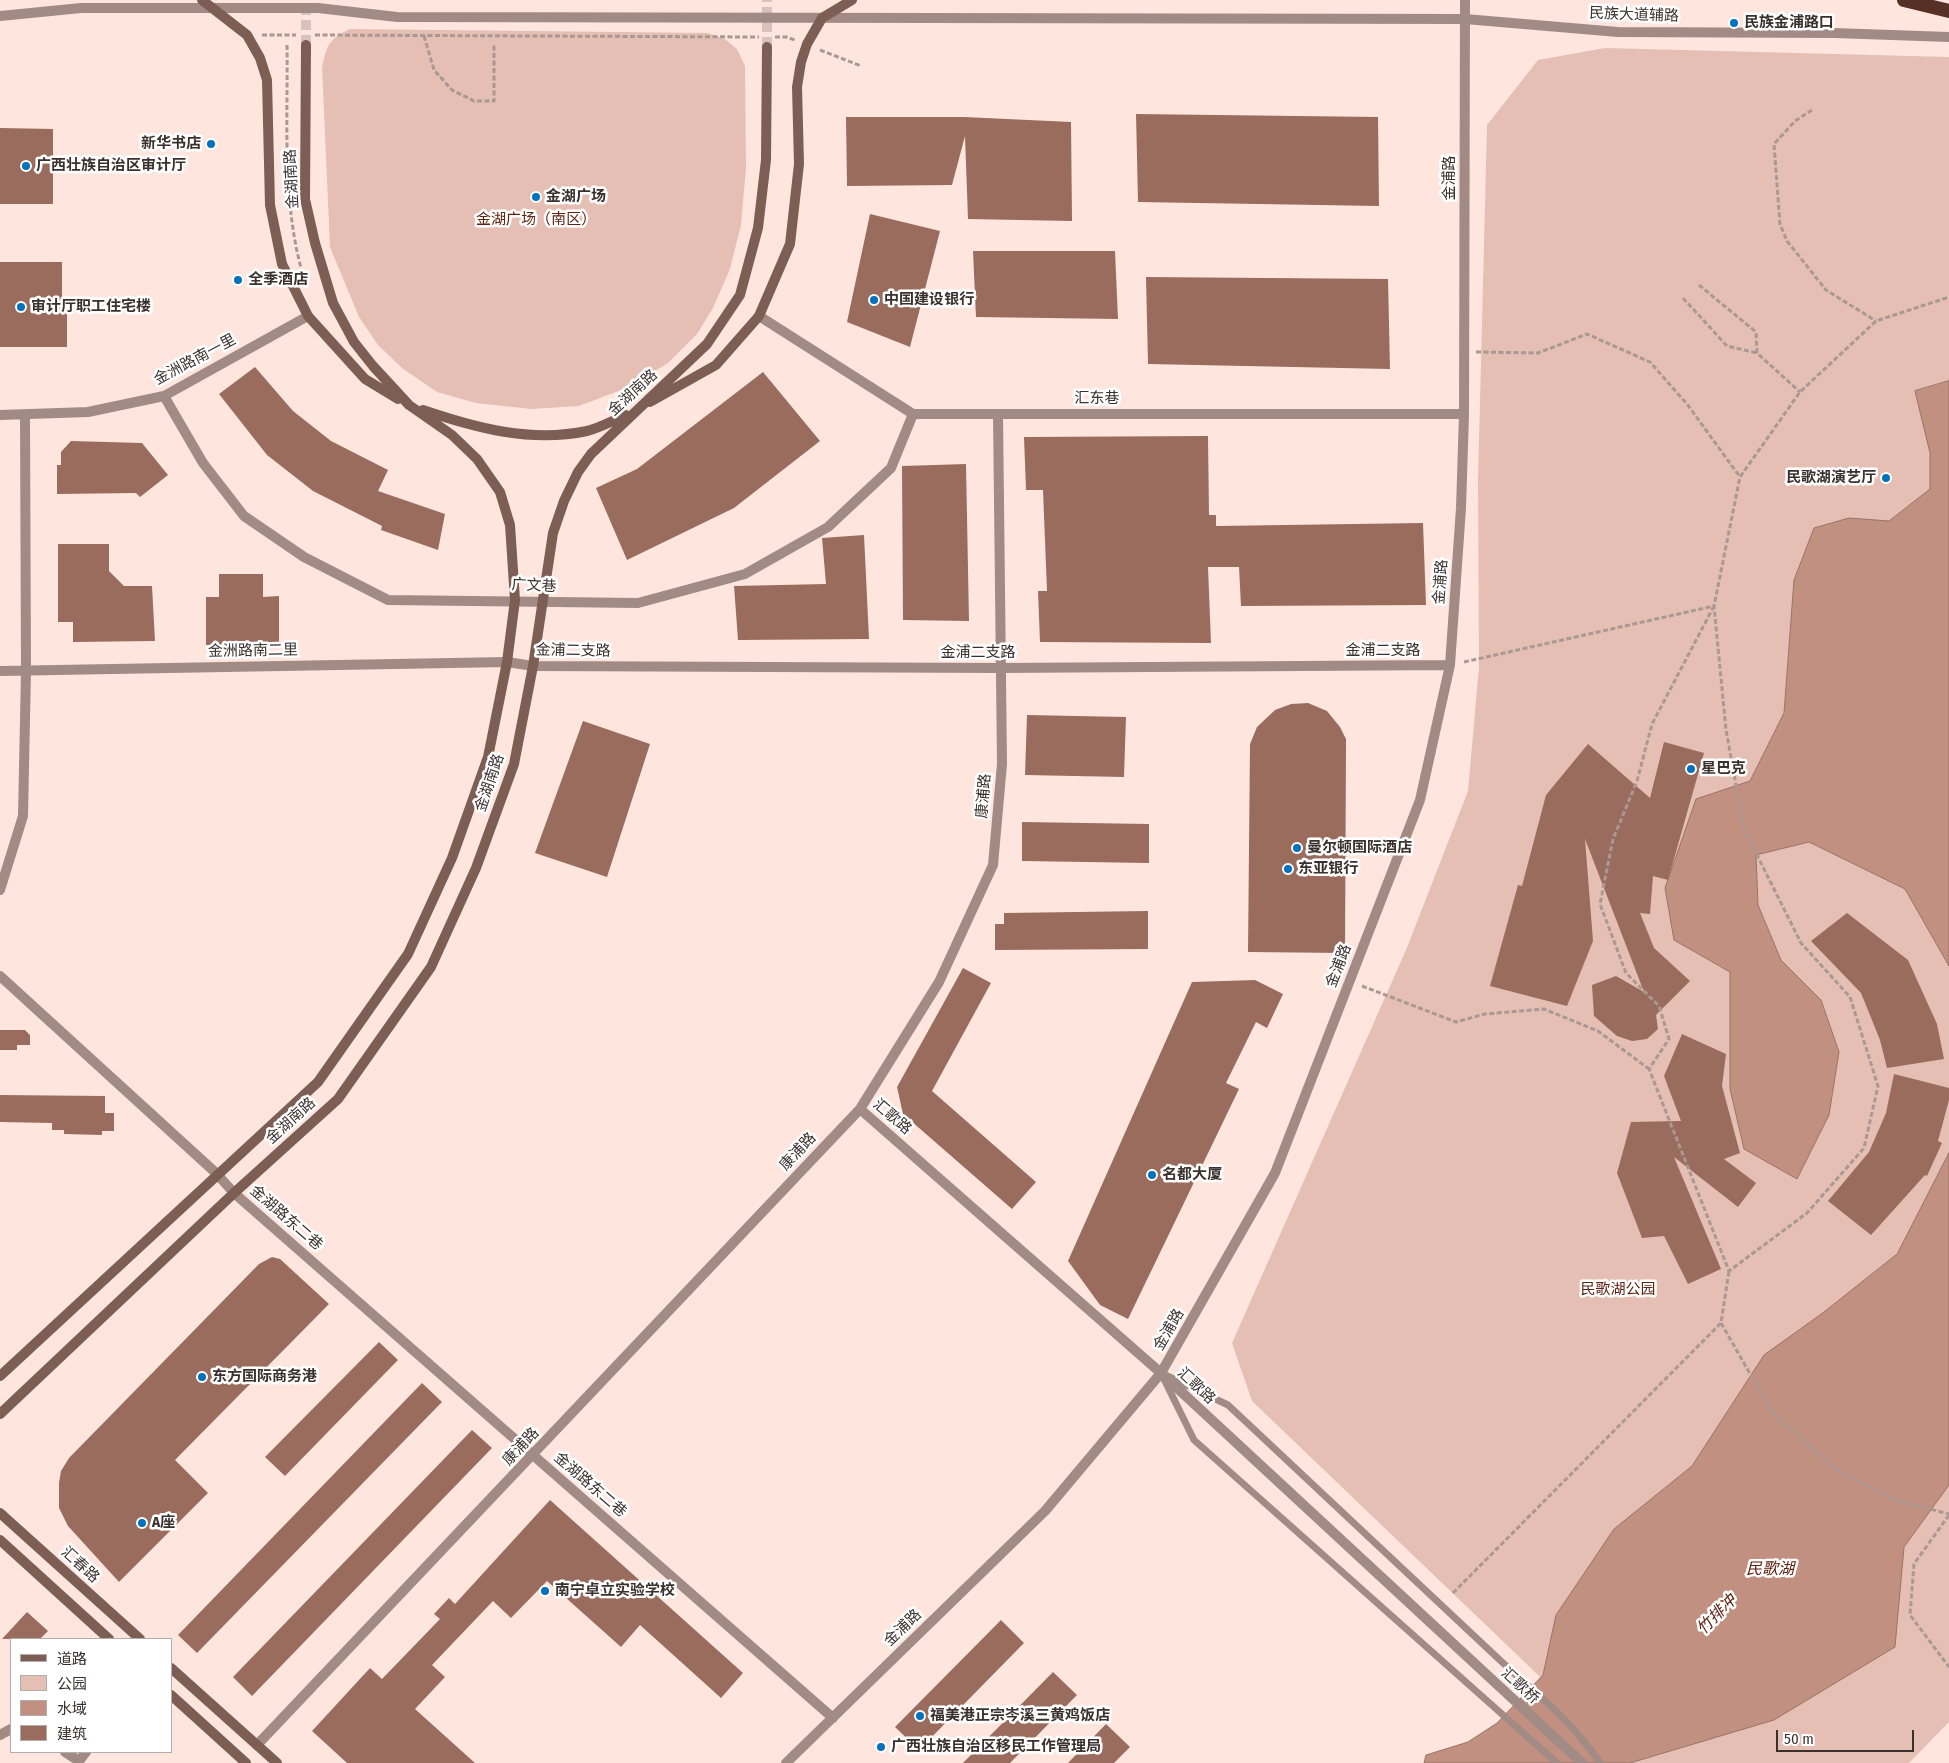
<!DOCTYPE html>
<html>
<head>
<meta charset="utf-8">
<style>
  body { margin:0 }
  #map { position:relative; width:1949px; height:1763px; overflow:hidden; background:#fee6df; font-family:"Fira Sans Condensed","Noto Sans SC",sans-serif }
  canvas { display:block }
  .legend { position:absolute; left:10px; top:1638px; width:162px; height:115px; box-sizing:border-box; background:#fff; border:1px solid #b0adac; margin:0; padding:6px 9px; list-style:none; font-size:15px; color:#3a312f }
  .legend li { display:flex; align-items:center; gap:10px; height:25px }
  .legend b { width:25px; border:1px solid #b0adac }
  .scale { position:absolute; left:1776px; top:1730px; width:138px; height:22px; box-sizing:border-box; border:2px solid #3a312f; border-top:0; padding-left:6px; font-size:15px; line-height:18px; white-space:nowrap; color:#3a312f; -webkit-text-stroke:4px #fff; paint-order:stroke }
</style>
</head>
<body>
<div id="map">
<canvas width="1949" height="1763"></canvas>
<ul class="legend">
<li><b style="height:6px;background:#7c5e54"></b>道路</li>
<li><b style="height:14px;background:#e5bfb3"></b>公园</li>
<li><b style="height:14px;background:#c19081"></b>水域</li>
<li><b style="height:14px;background:#9a6c5d"></b>建筑</li>
</ul>
<div class="scale">50 m</div>
</div>
<script>
const ctx = document.querySelector('canvas').getContext('2d');
ctx.lineJoin = 'round';
function fillPath(path, color) { ctx.fillStyle = color; ctx.fill(path, 'evenodd'); }
function trace(path, color, width, dash) { ctx.strokeStyle = color; ctx.lineWidth = width; ctx.lineCap = dash ? 'butt' : 'round'; ctx.setLineDash(dash || []); ctx.stroke(path); }
function label(font, color, halo, rows, align = 'center') {
  ctx.font = font + ' "Fira Sans Condensed","Noto Sans SC",sans-serif'; ctx.lineWidth = 5; ctx.setLineDash([]); ctx.textBaseline = 'middle'; ctx.strokeStyle = halo; ctx.fillStyle = color; for (const [text, x, y, turn = 0] of rows) {
    ctx.save(); ctx.translate(x, y); ctx.rotate((+turn || 0) * Math.PI / 180); ctx.textAlign = isNaN(turn) ? turn : align; if (halo) ctx.strokeText(text, 0, 0); ctx.fillText(text, 0, 0); ctx.restore();
  }
}
fillPath(new Path2D(`
  M 350,29 L 708,33 L 725,39 L 737,49 L 745,66 L 746,168 L 741,225 L 730,269 L 713,308 L 697,334 L 668,363 L 629,387 L 579,406 L 531,409 L 476,403 L 437,392 L 402,368 L 378,345 L 359,317 L 330,247 L 322,67 C 327,45 329,39 350,29 Z
  M 1605,48 L 1949,57 L 1949,1722 L 1909,1763 L 1630,1763 L 1252,1401 L 1232,1343 L 1406,950 L 1468,791 L 1479,667 L 1478,481 L 1487,125 L 1538,60 Z`), '#e5bfb3');
const water = new Path2D(`
  M 1949,381 L 1949,966 L 1905,889 L 1809,842 L 1756,855 L 1758,905 L 1781,960 L 1821,1000 L 1839,1052 L 1829,1115 L 1797,1179 L 1744,1149 L 1730,1089 L 1730,972 L 1674,940 L 1665,888 L 1696,799 L 1750,781 L 1784,713 L 1794,580 L 1814,528 L 1849,518 L 1889,521 L 1930,489 L 1930,453 L 1915,391 Z
  M 1949,1153 L 1949,1485 L 1904,1547 L 1895,1647 L 1774,1720 L 1630,1763 L 1424,1763 L 1426,1755 L 1468,1742 L 1497,1723 L 1543,1675 L 1556,1615 L 1614,1529 L 1692,1466 L 1764,1355 L 1824,1312 L 1897,1254 Z`);
fillPath(water, '#c19081');
trace(water, '#987468', 1);
fillPath(new Path2D(`
  M 1136,114 L 1378,117 L 1379,206 L 1138,202 Z
  M 846,117 L 964,117 L 1071,122 L 1072,221 L 968,219 L 965,136 L 952,185 L 847,186 Z
  M 0,128 L 53,129 L 53,204 L 0,204 Z
  M 870,214 L 940,231 L 910,347 L 847,322 Z
  M 973,251 L 1115,251 L 1118,319 L 976,317 Z
  M 0,262 L 62,262 L 62,312 L 67,312 L 67,347 L 0,347 Z
  M 1146,277 L 1388,279 L 1390,369 L 1148,364 Z
  M 255,367 L 293,411 L 331,441 L 388,470 L 378,491 L 445,514 L 438,550 L 381,530 L 382,526 L 313,491 L 267,455 L 219,394 Z
  M 763,372 L 820,441 L 734,508 L 627,560 L 596,488 L 637,469 Z
  M 1208,436 L 1209,515 L 1216,515 L 1216,526 L 1423,523 L 1426,605 L 1241,606 L 1239,567 L 1208,567 L 1211,643 L 1040,642 L 1038,591 L 1047,591 L 1043,490 L 1026,490 L 1024,437 Z
  M 71,441 L 142,443 L 168,475 L 140,497 L 136,493 L 57,494 L 57,465 L 61,465 L 61,452 Z
  M 966,464 L 969,621 L 903,620 L 902,466 Z
  M 864,535 L 869,639 L 738,640 L 734,586 L 826,584 L 822,538 Z
  M 58,544 L 109,544 L 109,571 L 124,586 L 152,586 L 155,641 L 73,642 L 73,622 L 58,622 Z
  M 219,574 L 263,574 L 263,597 L 279,596 L 279,645 L 206,645 L 206,597 L 219,597 Z
  M 1308,703 L 1327,711 L 1340,727 L 1346,739 L 1345,953 L 1248,952 L 1250,744 L 1257,727 L 1275,710 L 1291,704 Z
  M 1027,715 L 1126,717 L 1124,777 L 1025,775 Z
  M 583,721 L 650,744 L 607,877 L 535,853 Z
  M 1664,742 L 1704,753 L 1668,880 L 1653,876 L 1650,914 L 1640,913 L 1654,948 L 1690,981 L 1656,1015 L 1658,1029 L 1647,1039 L 1632,1041 L 1617,1036 L 1594,1016 L 1592,985 L 1616,976 L 1644,992 L 1585,839 L 1593,941 L 1567,1006 L 1490,986 L 1518,885 L 1522,886 L 1546,795 L 1588,744 L 1650,798 Z
  M 1022,822 L 1149,824 L 1149,863 L 1022,861 Z
  M 1148,911 L 1148,949 L 995,950 L 995,924 L 1004,924 L 1004,913 Z
  M 1847,913 L 1908,960 L 1937,1024 L 1944,1059 L 1887,1068 L 1880,1040 L 1861,993 L 1811,941 Z
  M 963,968 L 991,983 L 932,1091 L 1036,1182 L 1012,1209 L 903,1114 L 897,1087 Z
  M 1255,980 L 1283,994 L 1267,1028 L 1256,1022 L 1226,1083 L 1239,1089 L 1128,1319 L 1100,1305 L 1068,1261 L 1192,982 Z
  M 0,1030 L 25,1030 L 30,1035 L 30,1045 L 17,1045 L 17,1050 L 0,1050 Z
  M 1682,1034 L 1726,1054 L 1722,1086 L 1740,1153 L 1724,1159 L 1756,1183 L 1738,1207 L 1674,1157 L 1721,1269 L 1688,1284 L 1664,1236 L 1642,1238 L 1617,1173 L 1631,1122 L 1681,1121 L 1664,1076 Z
  M 1894,1074 L 1949,1088 L 1949,1100 L 1938,1141 L 1942,1143 L 1927,1176 L 1925,1175 L 1871,1235 L 1828,1201 L 1869,1152 L 1886,1113 Z
  M 0,1095 L 105,1096 L 105,1113 L 114,1113 L 114,1131 L 102,1131 L 102,1135 L 64,1134 L 64,1130 L 52,1130 L 52,1123 L 0,1122 Z
  M 272,1257 L 280,1259 L 329,1304 L 175,1460 L 208,1493 L 119,1582 L 68,1526 L 59,1508 L 59,1483 L 61,1471 L 69,1458 L 259,1264 Z
  M 379,1342 L 398,1360 L 285,1476 L 265,1457 Z
  M 422,1383 L 442,1402 L 197,1653 L 178,1635 Z
  M 472,1430 L 492,1448 L 252,1696 L 233,1677 Z
  M 550,1500 L 743,1673 L 721,1698 L 640,1625 L 621,1647 L 547,1581 L 511,1618 L 493,1601 L 432,1665 L 445,1677 L 415,1709 L 475,1763 L 347,1763 L 312,1731 L 370,1668 L 382,1679 L 440,1619 L 434,1614 L 449,1598 L 455,1604 Z
  M 27,1612 L 48,1631 L 40,1639 L 2,1639 Z
  M 1001,1620 L 1024,1643 L 919,1750 L 895,1727 Z
  M 1053,1672 L 1077,1695 L 1010,1763 L 963,1763 Z
  M 1106,1724 L 1130,1747 L 1114,1763 L 1068,1763 Z`), '#9a6c5d');
trace(new Path2D(`
  M 306,45 L 306,0
  M 767,47 L 767,0`), '#d7c2bc', 10, [10, 5]);
trace(new Path2D(`
  M 262,35 L 296,35
  M 315,35 L 759,37
  M 424,36 L 434,70 L 452,90 L 474,101 L 494,101 L 494,45
  M 775,37 L 786,37 L 795,40
  M 287,45 C 288,120 282,196 301,268
  M 820,50 L 861,66
  M 1812,110 L 1795,121 L 1774,144 L 1780,224 L 1787,241 L 1826,290 L 1876,321
  M 1699,285 L 1756,332 L 1757,353 L 1800,392
  M 1683,298 L 1727,346 L 1757,353
  M 1476,352 L 1538,353 L 1587,334 L 1650,362 L 1687,404 L 1740,477
  M 1714,606 L 1652,724 L 1637,781 L 1613,839 L 1600,904 L 1626,973 L 1659,1006 L 1669,1039 L 1649,1069 L 1729,1271 L 1807,1213 L 1864,1148 L 1878,1086 L 1850,997 L 1801,943 L 1744,829 L 1726,730 L 1714,606 L 1740,477 L 1800,392 L 1876,321 L 1949,297
  M 1464,662 L 1714,606
  M 1362,986 L 1456,1022 L 1485,1014 L 1544,1009 L 1598,1031 L 1649,1069
  M 1721,1323 L 1772,1412 L 1834,1468 L 1892,1499 L 1949,1514
  M 1949,1515 L 1914,1564 L 1910,1615 L 1949,1667
  M 1453,1593 L 1721,1323 L 1729,1271`), '#a99893', 3, [5, 2.5]);
trace(new Path2D(`
  M 759,316 L 913,414 L 1464,414
  M 164,396 L 203,463 L 244,516 L 304,557 L 388,600 L 638,603 L 745,574 L 828,527 L 891,468 L 913,414
  M 0,415 L 88,412 L 164,396 L 308,316
  M 0,671 L 507,662 L 533,666 L 1000,668 L 1450,665
  M 0,890 L 23,816 L 26,671 L 25,416
  M 0,976 L 216,1173 L 234,1193 L 833,1718
  M 860,1109 L 1161,1373 L 1582,1763
  M 0,1735 L 11,1729
  M 257,1745 L 860,1109 L 939,982 L 993,865 L 1002,764 L 998,414
  M 65,1752 L 79,1761 L 86,1752
  M 786,1763 L 1045,1511 L 1161,1373 L 1275,1173 L 1420,800 L 1450,665 L 1461,508 L 1464,414 L 1465,0`), '#a18b84', 10);
trace(new Path2D(`
  M 0,16 L 81,8 L 318,8 L 397,17 L 1465,19 L 1618,32 L 1834,33 L 1949,37`), '#a18b84', 10);
trace(new Path2D(`
  M 202,0 L 247,35 L 260,58 L 267,80 L 270,205 L 282,264 L 308,316 L 365,379 L 398,399
  M 650,402 L 716,365 L 759,316 L 790,244 L 799,164 L 797,87 L 801,62 L 807,44 L 822,18 L 852,0
  M 423,410 C 476,428 531,443 587,431 C 600,428 614,420 626,415
  M 0,1376 L 318,1082 L 408,954 L 452,858 L 488,757 L 507,662 L 515,600 L 510,525 L 500,492 L 477,459 L 452,435 L 409,405 L 373,366 L 354,342 L 333,303 L 315,243 L 305,199 L 306,45
  M 0,1414 L 234,1193 L 338,1099 L 431,967 L 476,868 L 514,764 L 533,666 L 553,533 L 564,501 L 578,472 L 591,454 L 707,344 L 740,295 L 758,228 L 766,160 L 767,47
  M 0,1513 L 140,1639
  M 0,1540 L 109,1639
  M 171,1668 L 277,1763
  M 171,1695 L 246,1763`), '#7c5e54', 10);
trace(new Path2D(`
  M 1904,0 L 1949,11`), '#563024', 14);
trace(new Path2D(`
  M 1557,1763 L 1194,1440 L 1161,1373 L 1228,1405 L 1519,1678 C 1551,1705 1576,1728 1600,1763`), '#a18b84', 7);
for (const [x, y, r, color] of [
  [1734,23,5,"#0471bc"],
  [211,144,5,"#0471bc"],
  [26,166,5,"#0471bc"],
  [536,197,5,"#0471bc"],
  [238,280,5,"#0471bc"],
  [874,300,5,"#0471bc"],
  [21,307,5,"#0471bc"],
  [1886,478,5,"#0471bc"],
  [1691,769,5,"#0471bc"],
  [1297,848,5,"#0471bc"],
  [1288,869,5,"#0471bc"],
  [1152,1175,5,"#0471bc"],
  [202,1377,5,"#0471bc"],
  [142,1523,5,"#0471bc"],
  [545,1591,5,"#0471bc"],
  [920,1716,5,"#0471bc"],
  [881,1747,5,"#0471bc"]
]) { const dot = new Path2D(); dot.arc(x, y, r, 0, 2 * Math.PI); ctx.fillStyle = color; ctx.fill(dot); trace(dot, '#fff', 2); }
label('15px', '#3a312f', '#fff', [
  ["民族大道辅路",1634,15,2],
  ["金浦路",1450,178,-90],
  ["金湖南路",292,179,-93],
  ["金洲路南一里",195,360,-28],
  ["金湖南路",633,393,-42],
  ["汇东巷",1097,399],
  ["金浦路",1441,582,-86],
  ["广文巷",534,586,3],
  ["金洲路南二里",253,651,-1],
  ["金浦二支路",573,651,1],
  ["金浦二支路",1383,651],
  ["金浦二支路",978,653],
  ["金湖南路",490,783,-71],
  ["康浦路",984,796,-85],
  ["金浦路",1339,966,-69],
  ["汇歌路",892,1117,41],
  ["金湖南路",291,1121,-42],
  ["康浦路",798,1152,-47],
  ["金湖路东二巷",286,1218,41],
  ["金浦路",1169,1330,-60],
  ["汇歌路",1196,1386,43],
  ["康浦路",521,1447,-47],
  ["金湖路东二巷",590,1485,41],
  ["汇春路",80,1565,42],
  ["金浦路",903,1628,-44],
  ["汇歌桥",1520,1686,42]
]);
label('bold 15px', '#3a312f', '#fff', [
  ["民族金浦路口",1744,23],
  ["新华书店",201,144,"right"],
  ["广西壮族自治区审计厅",36,166],
  ["金湖广场",546,197],
  ["全季酒店",248,280],
  ["中国建设银行",884,300],
  ["审计厅职工住宅楼",31,307],
  ["民歌湖演艺厅",1876,478,"right"],
  ["星巴克",1701,769],
  ["曼尔顿国际酒店",1307,848],
  ["东亚银行",1298,869],
  ["名都大厦",1162,1175],
  ["东方国际商务港",212,1377],
  ["A座",152,1523],
  ["南宁卓立实验学校",555,1591],
  ["福美港正宗岑溪三黄鸡饭店",930,1716],
  ["广西壮族自治区移民工作管理局",891,1747]
], 'left');
label('15px', '#612410', '#fff', [
  ["金湖广场（南区）",536,220],
  ["民歌湖公园",1618,1290]
]);
label('italic 16px', '#5d210c', '#fff', [
  ["民歌湖",1770,1570],
  ["竹排冲",1717,1615,-45]
]);
</script>
</body>
</html>
